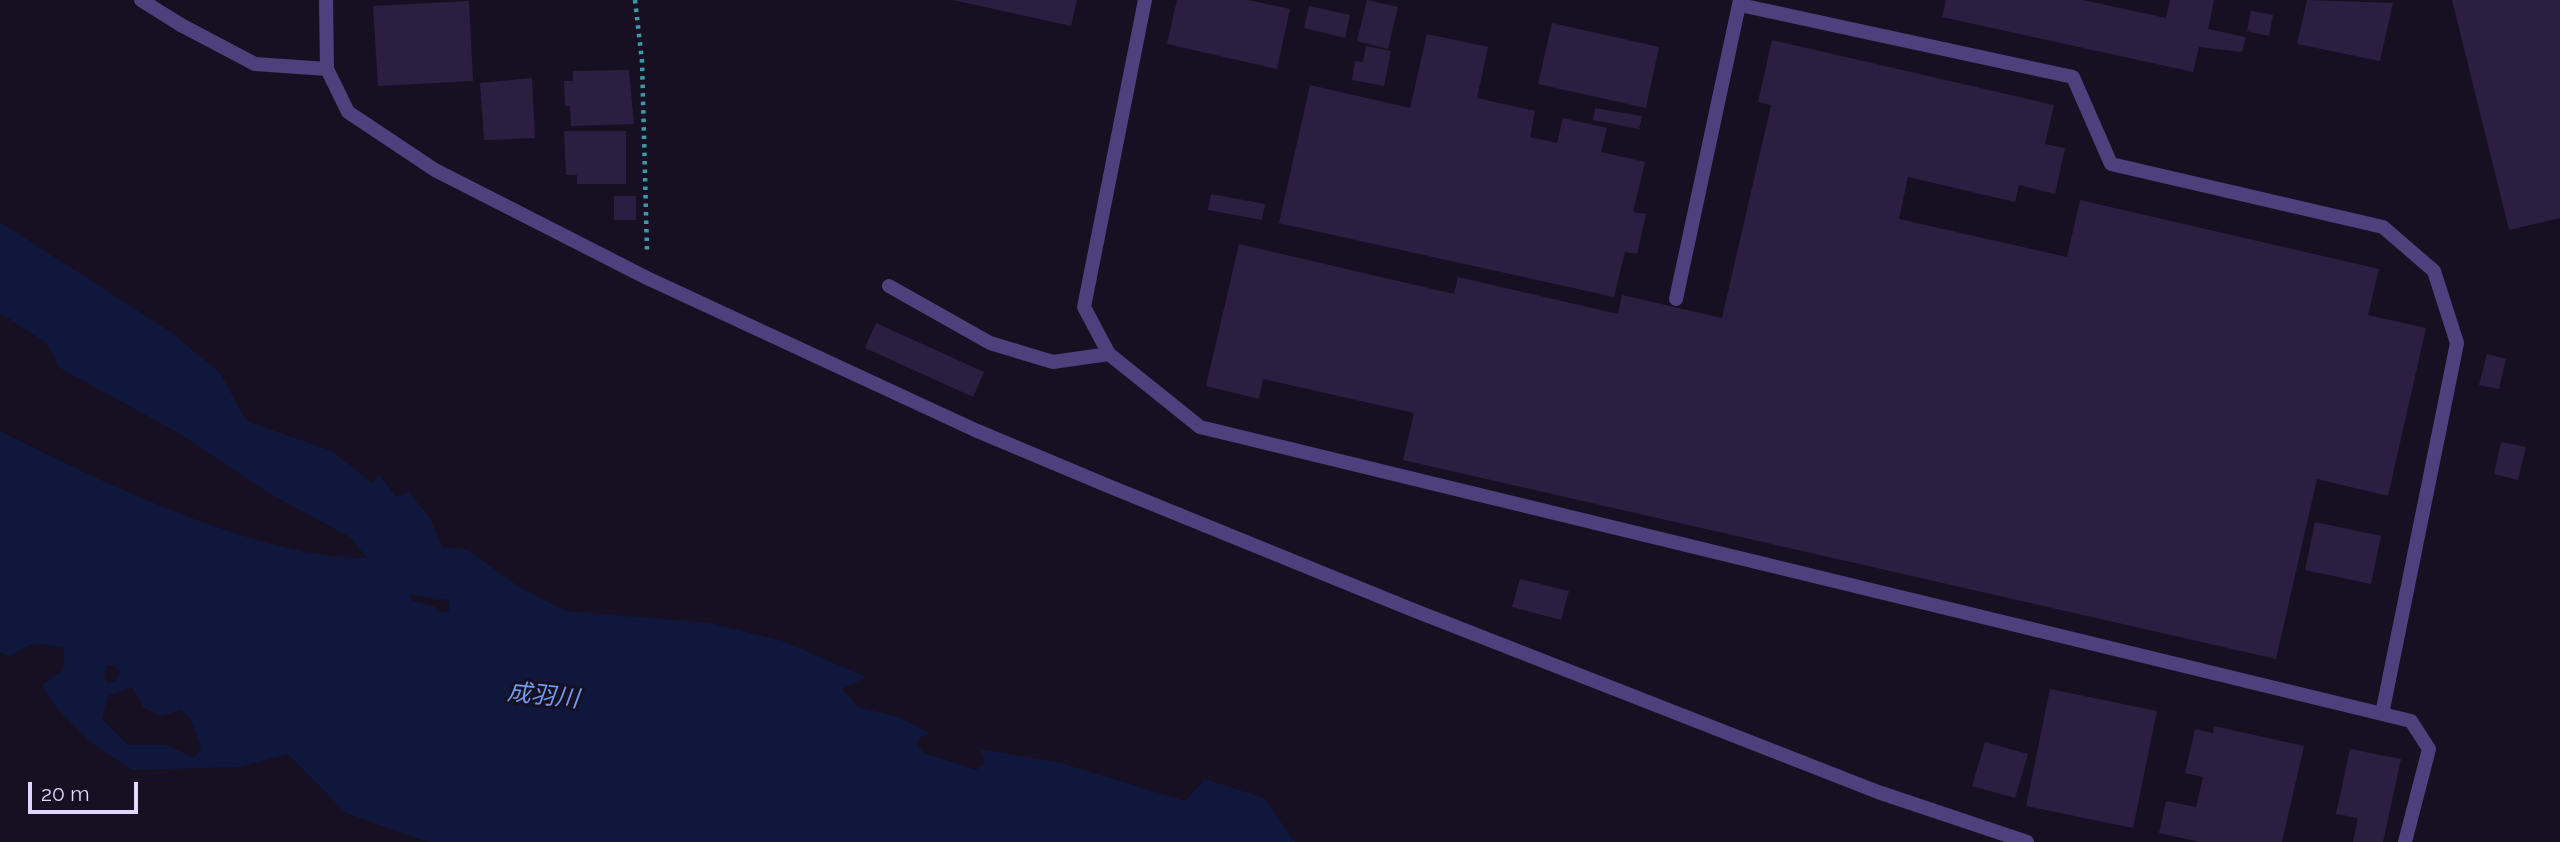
<!DOCTYPE html>
<html>
<head>
<meta charset="utf-8">
<style>
  body { margin:0 }
  #map { position:relative; width:2560px; height:842px; overflow:hidden; background:#171022; font-family:Raleway,sans-serif }
  canvas { display:block }
  .scale { position:absolute; left:28px; top:782px; width:110px; height:32px; box-sizing:border-box; border:4px solid #e1d6fb; border-top:0; padding-left:9px; font-size:21px; line-height:24px; white-space:nowrap; color:#e1d6fb; -webkit-text-stroke:5px #171022; paint-order:stroke }
</style>
</head>
<body>
<div id="map">
<canvas width="2560" height="842"></canvas>
<div class="scale">20 m</div>
</div>
<script>
const ctx = document.querySelector('canvas').getContext('2d');
ctx.lineJoin = 'round';
function fillPath(path, color) { ctx.fillStyle = color; ctx.fill(path, 'evenodd'); }
function trace(path, color, width, dash) { ctx.strokeStyle = color; ctx.lineWidth = width; ctx.lineCap = dash ? 'butt' : 'round'; ctx.setLineDash(dash || []); ctx.stroke(path); }
function label(font, color, halo, rows, align = 'center') {
  ctx.font = font + ' Raleway,"Noto Sans JP",sans-serif'; ctx.lineWidth = 6; ctx.setLineDash([]); ctx.textBaseline = 'middle'; ctx.strokeStyle = halo; ctx.fillStyle = color; for (const [text, x, y, turn = 0] of rows) {
    ctx.save(); ctx.translate(x, y); ctx.rotate((+turn || 0) * Math.PI / 180); ctx.textAlign = isNaN(turn) ? turn : align; if (halo) ctx.strokeText(text, 0, 0); ctx.fillText(text, 0, 0); ctx.restore();
  }
}
fillPath(new Path2D(`
  M 0,222 L 172,333 L 221,374 L 246,421 L 332,451 L 373,484 L 379,474 L 396,497 L 409,492 L 431,520 L 442,547 L 467,550 L 521,588 L 565,611 L 709,623 L 783,641 L 866,677 L 842,689 L 858,707 L 898,717 L 929,733 L 918,739 L 917,745 L 924,753 L 976,770 L 985,763 L 980,749 L 1061,763 L 1185,801 L 1205,779 L 1264,798 L 1295,842 L 428,842 L 346,813 L 288,754 L 239,767 L 132,770 L 93,744 L 57,709 L 42,685 L 63,670 L 64,647 L 33,643 L 10,656 L 0,652 L 0,431 C 95,479 261,560 367,558 L 351,538 L 269,493 L 175,431 L 60,368 L 47,343 L 0,313 ZM 409,594 L 449,600 L 449,611 L 438,613 L 434,606 L 413,601 ZM 107,665 L 114,665 L 120,671 L 117,680 L 109,684 L 104,677 ZM 132,687 L 143,707 L 161,716 L 181,710 L 191,719 L 201,748 L 194,758 L 167,745 L 128,745 L 102,719 L 108,696 Z`), '#0f173c');
fillPath(new Path2D(`
  M 953,0 L 1077,0 L 1071,26 Z
  M 1177,0 L 1248,0 L 1290,9 L 1277,69 L 1167,44 Z
  M 1367,0 L 1398,7 L 1388,49 L 1357,41 Z
  M 1946,0 L 2083,0 L 2166,18 L 2170,0 L 2214,0 L 2208,29 L 2246,37 L 2242,52 L 2199,47 L 2193,72 L 1942,17 Z
  M 2307,0 L 2393,3 L 2380,61 L 2297,44 Z
  M 2452,0 L 2560,0 L 2560,218 L 2509,230 Z
  M 469,1 L 473,81 L 378,86 L 373,6 Z
  M 1309,6 L 1350,15 L 1345,38 L 1304,28 Z
  M 2251,11 L 2273,15 L 2269,36 L 2247,31 Z
  M 1552,23 L 1659,47 L 1646,108 L 1538,84 Z
  M 1427,34 L 1488,47 L 1477,98 L 1535,111 L 1530,137 L 1557,143 L 1563,118 L 1607,128 L 1601,152 L 1645,162 L 1633,212 L 1646,214 L 1637,254 L 1625,252 L 1614,297 L 1279,223 L 1310,85 L 1410,108 Z
  M 1772,40 L 2054,105 L 2045,144 L 2065,148 L 2055,194 L 2019,185 L 2015,202 L 1908,177 L 1899,219 L 2067,257 L 2080,200 L 2379,269 L 2368,315 L 2426,328 L 2388,496 L 2317,479 L 2276,659 L 1403,460 L 1414,413 L 1263,379 L 1259,399 L 1206,386 L 1239,244 L 1454,294 L 1458,277 L 1618,314 L 1622,295 L 1722,318 L 1771,105 L 1758,102 Z
  M 1366,46 L 1391,51 L 1384,86 L 1352,80 L 1355,61 L 1363,62 Z
  M 629,70 L 634,124 L 571,126 L 570,106 L 565,106 L 564,81 L 573,81 L 573,71 Z
  M 532,78 L 535,138 L 484,140 L 480,83 Z
  M 1595,108 L 1642,116 L 1639,129 L 1593,120 Z
  M 564,131 L 626,131 L 626,184 L 577,184 L 577,175 L 566,175 Z
  M 1211,194 L 1265,204 L 1262,220 L 1208,210 Z
  M 614,196 L 636,196 L 636,220 L 614,220 Z
  M 876,323 L 984,372 L 973,397 L 865,348 Z
  M 2487,354 L 2506,359 L 2499,389 L 2479,385 Z
  M 2501,442 L 2526,447 L 2518,480 L 2494,474 Z
  M 2315,522 L 2381,536 L 2371,584 L 2305,570 Z
  M 1520,579 L 1569,591 L 1561,620 L 1512,607 Z
  M 2050,689 L 2157,711 L 2133,828 L 2026,806 Z
  M 2214,726 L 2304,746 L 2282,842 L 2200,842 L 2159,833 L 2166,801 L 2196,807 L 2203,777 L 2185,773 L 2195,729 L 2213,733 Z
  M 1985,742 L 2028,754 L 2015,798 L 1972,786 Z
  M 2350,749 L 2401,759 L 2383,842 L 2353,842 L 2358,818 L 2336,814 Z`), '#2c1e41');
trace(new Path2D(`
  M 635,0 L 642,61 L 647,251`), '#3b9ba9', 4.5, [3.5, 5]);
trace(new Path2D(`
  M 1145,0 L 1084,307 L 1109,354 L 1200,427 L 2411,721 L 2429,749 L 2405,842
  M 1740,5 L 2073,77 L 2111,164 L 2383,227 L 2434,271 L 2457,343 L 2382,714
  M 889,286 L 990,343 L 1053,362 L 1109,354
  M 1676,299 L 1740,0`), '#4e407c', 14);
trace(new Path2D(`
  M 141,0 L 181,25`), '#4e407c', 14);
trace(new Path2D(`
  M 326,0 L 327,69 L 348,112 L 435,170 L 647,278 L 975,430 L 1106,485 L 1413,610 L 1878,792 L 2027,842
  M 181,25 L 255,64 L 327,69`), '#4e407c', 14);
label('italic 24px', '#6f9cf0', '#171022', [
  ["成羽川",543,696,6]
]);
</script>
</body>
</html>
